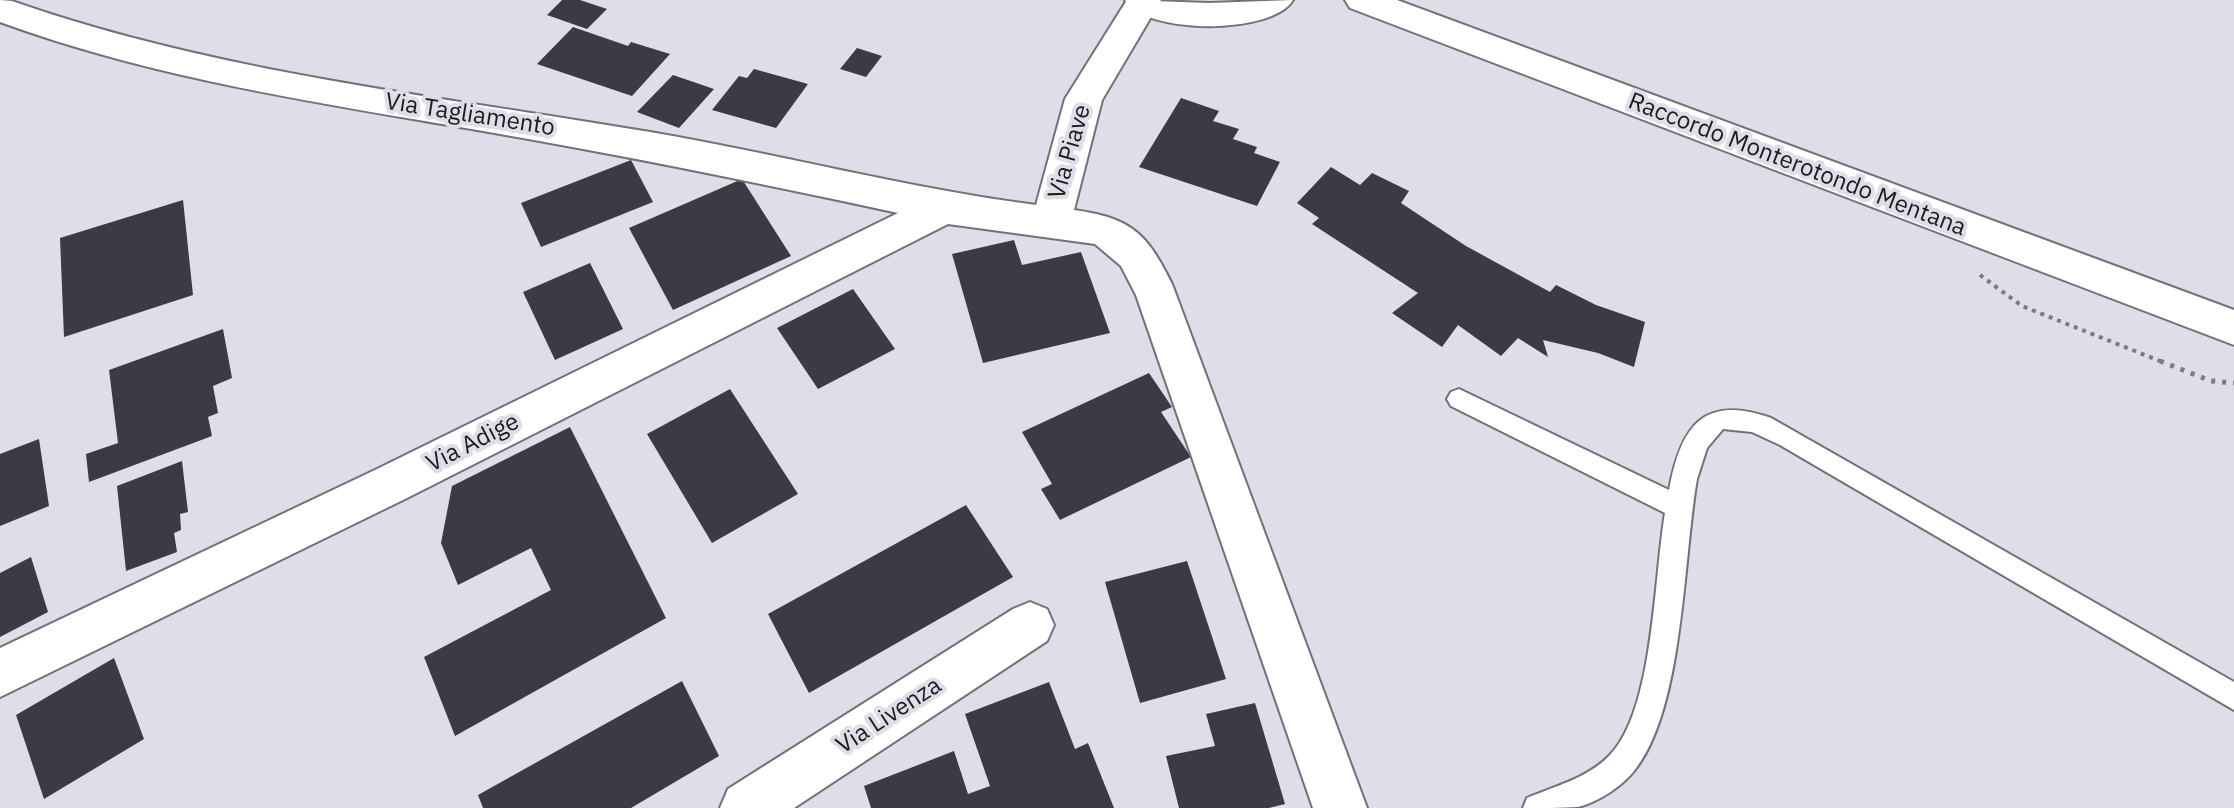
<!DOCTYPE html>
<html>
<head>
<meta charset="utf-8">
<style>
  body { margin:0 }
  canvas { display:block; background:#dedee8 }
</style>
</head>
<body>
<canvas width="2234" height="808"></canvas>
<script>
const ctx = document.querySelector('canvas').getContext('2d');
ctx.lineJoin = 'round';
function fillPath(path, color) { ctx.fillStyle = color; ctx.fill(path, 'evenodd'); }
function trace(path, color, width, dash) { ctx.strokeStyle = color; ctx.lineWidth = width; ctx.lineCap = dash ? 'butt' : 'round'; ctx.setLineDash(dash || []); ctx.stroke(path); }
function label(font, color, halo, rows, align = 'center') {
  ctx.font = font + ' "IBM Plex Sans",sans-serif'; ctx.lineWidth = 8; ctx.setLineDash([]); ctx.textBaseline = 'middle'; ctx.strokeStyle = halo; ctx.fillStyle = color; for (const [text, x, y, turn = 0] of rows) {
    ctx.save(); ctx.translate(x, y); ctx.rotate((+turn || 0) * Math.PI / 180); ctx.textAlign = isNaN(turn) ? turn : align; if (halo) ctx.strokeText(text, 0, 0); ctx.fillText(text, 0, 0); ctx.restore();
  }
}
fillPath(new Path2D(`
  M 562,0 L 580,0 L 607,9 L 587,29 L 547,15 Z
  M 573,27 L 628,46 L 631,42 L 670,54 L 632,96 L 537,64 Z
  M 857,48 L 882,56 L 866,77 L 840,69 Z
  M 754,69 L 808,84 L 776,128 L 712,110 L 739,76 L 747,78 Z
  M 673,75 L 714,89 L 679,128 L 637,112 Z
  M 1181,98 L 1219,111 L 1213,121 L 1239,129 L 1233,139 L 1257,147 L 1254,153 L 1280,162 L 1257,206 L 1139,167 Z
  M 631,160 L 653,202 L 541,247 L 521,203 Z
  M 1331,167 L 1360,185 L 1372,173 L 1409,191 L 1401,203 L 1466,246 L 1550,292 L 1556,285 L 1596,305 L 1645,322 L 1634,367 L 1598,353 L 1543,340 L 1548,357 L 1518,338 L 1501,356 L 1458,325 L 1442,347 L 1392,313 L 1418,293 L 1312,224 L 1319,218 L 1297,203 Z
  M 742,179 L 791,256 L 673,310 L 629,228 Z
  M 183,200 L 193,295 L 64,337 L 60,238 Z
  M 1014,240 L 1022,265 L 1081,252 L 1110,333 L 983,363 L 952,254 Z
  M 590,263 L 623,329 L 555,360 L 523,292 Z
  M 853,289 L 895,349 L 818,389 L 777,328 Z
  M 223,329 L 232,378 L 213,386 L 218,413 L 208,417 L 212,436 L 89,482 L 86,454 L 118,443 L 109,370 Z
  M 1149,373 L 1172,407 L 1161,412 L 1191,457 L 1060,520 L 1041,489 L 1052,484 L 1022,432 Z
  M 730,389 L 798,494 L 712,543 L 647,434 Z
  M 570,427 L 666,618 L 455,736 L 424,657 L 551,590 L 531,548 L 458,585 L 441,543 L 452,486 Z
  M 39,439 L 49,506 L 0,526 L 0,454 Z
  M 182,461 L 188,512 L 180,514 L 181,530 L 174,533 L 177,552 L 126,571 L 117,486 Z
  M 966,505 L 1013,577 L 809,693 L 768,614 Z
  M 31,557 L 48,612 L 0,637 L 0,573 Z
  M 1187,561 L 1226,679 L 1140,703 L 1105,582 Z
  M 114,658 L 144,739 L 44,799 L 16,715 Z
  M 682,681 L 719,756 L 631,808 L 483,808 L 478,795 Z
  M 1049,682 L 1075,749 L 1088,743 L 1114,808 L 871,808 L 864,786 L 954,751 L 968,794 L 990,786 L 965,714 Z
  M 1255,703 L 1285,804 L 1269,808 L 1179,808 L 1166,756 L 1215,746 L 1206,714 Z`), '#3b3b43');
const service = new Path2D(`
  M 1459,389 L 1669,490 C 1681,426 1703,394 1771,418 L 2234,682 L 2234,710 L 1780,445 L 1752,432 L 1723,429 L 1707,448 L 1697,479 C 1683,558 1684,709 1634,771 C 1621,787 1598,802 1578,807 C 1561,808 1540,808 1523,808 L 1527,798 C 1555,786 1586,779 1609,756 C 1654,712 1654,576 1665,513 L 1451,406 L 1447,399 L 1451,392 Z`);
const minor = new Path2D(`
  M 0,0 L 12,1 C 217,73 437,96 650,132 C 779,154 906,188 1036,205 L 1065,99 L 1127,0 L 1161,0 L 1102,100 L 1074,210 C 1131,218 1147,233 1172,284 L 1367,808 L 1313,808 L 1136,295 L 1121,266 L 1095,244 L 948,224 L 407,498 L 0,697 L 0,648 L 375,470 L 898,213 C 760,183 622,155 483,131 C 320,103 156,79 0,22 Z
  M 1030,602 L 1047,609 L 1054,625 L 1047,641 L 794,808 L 720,808 L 728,789 L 1013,609 Z`);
const secondary = new Path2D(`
  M 1125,0 L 1209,3 L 1293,0 C 1272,35 1146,35 1125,0 Z
  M 1345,0 L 1397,0 L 2234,310 L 2234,345 L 1350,8 Z`);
trace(service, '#71717a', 4);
trace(minor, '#71717a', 4);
trace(secondary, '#71717a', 4);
trace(new Path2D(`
  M 1980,275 L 2022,306 L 2165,363`), '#7a7a80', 4, [4, 5]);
trace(new Path2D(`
  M 2160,361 L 2211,381 L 2234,383`), '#7a7a80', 5, [4, 7]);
fillPath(service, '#fff');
fillPath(minor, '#fff');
fillPath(secondary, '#fff');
label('24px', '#1c1c1f', '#dedee8', [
  ["Via Tagliamento",470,115,9],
  ["Via Piave",1070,152,-74],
  ["Raccordo Monterotondo Mentana",1797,165,21],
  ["Via Adige",473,443,-27],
  ["Via Livenza",889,716,-33]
]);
</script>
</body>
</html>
